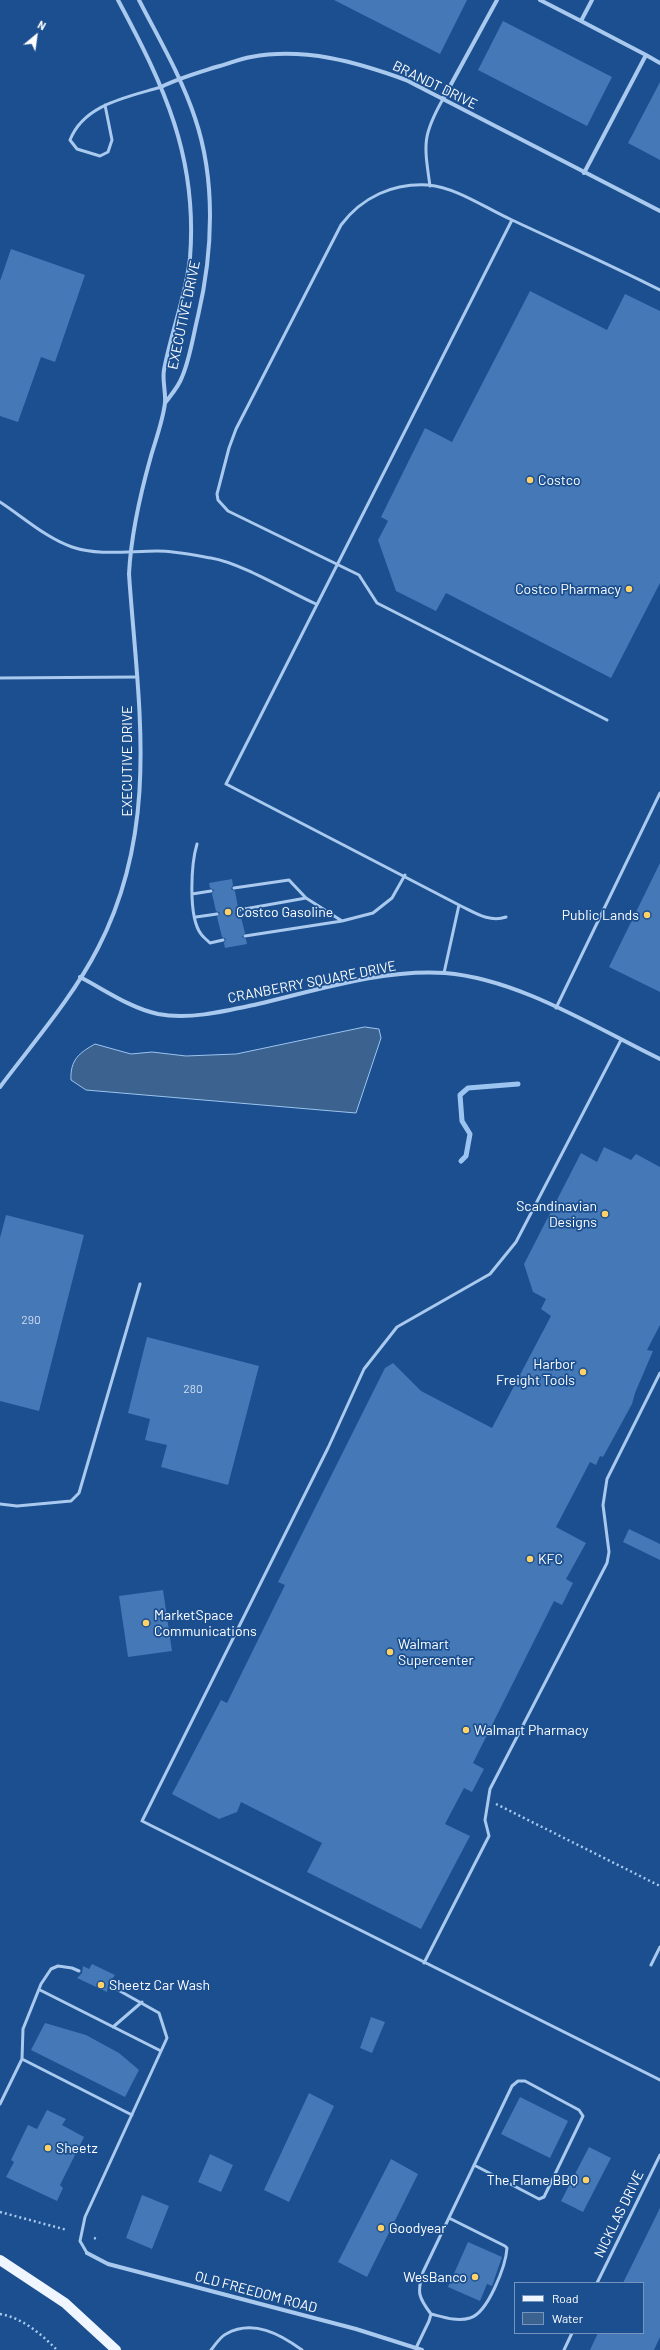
<!DOCTYPE html>
<html>
<head>
<meta charset="utf-8">
<style>
  body { margin:0 }
  #map { position:relative; width:660px; height:2350px; overflow:hidden; background:#1b4f8f; font-family:Barlow,sans-serif }
  canvas { display:block }
  .legend { position:absolute; left:514px; top:2282px; width:130px; height:52px; box-sizing:border-box; background:#1b4f8f; border:1px solid #7695bc; margin:0; padding:5px 7px; list-style:none; font-size:12px; color:#fff }
  .legend li { display:flex; align-items:center; gap:8px; height:20px }
  .legend b { width:20px; border:1px solid #7695bc }
  .north { position:absolute; left:16px; top:16px; width:40px; height:40px; -webkit-text-stroke:3px #1b4f8f; paint-order:stroke; rotate:29deg; font-size:11px; font-weight:700; line-height:16px; text-align:center; color:#fff }
  .north::after { content:''; display:block; margin:auto; width:14px; height:18px; background:#fff; clip-path:polygon(50% 0,100% 100%,50% 72%,0 100%) }
</style>
</head>
<body>
<div id="map">
<canvas width="660" height="2350"></canvas>
<ul class="legend">
<li><b style="height:5px;background:#f0f6ff"></b>Road</li>
<li><b style="height:11px;background:#3c6290"></b>Water</li>
</ul>
<div class="north">N</div>
</div>
<script>
const ctx = document.querySelector('canvas').getContext('2d');
ctx.lineJoin = 'round';
function fillPath(path, color) { ctx.fillStyle = color; ctx.fill(path, 'evenodd'); }
function trace(path, color, width, dash) { ctx.strokeStyle = color; ctx.lineWidth = width; ctx.lineCap = dash ? 'butt' : 'round'; ctx.setLineDash(dash || []); ctx.stroke(path); }
function label(font, color, halo, rows, align = 'center') {
  ctx.font = font + ' Barlow,sans-serif'; ctx.lineWidth = 3.5; ctx.setLineDash([]); ctx.textBaseline = 'middle'; ctx.strokeStyle = halo; ctx.fillStyle = color; for (const [text, x, y, turn = 0] of rows) {
    ctx.save(); ctx.translate(x, y); ctx.rotate((+turn || 0) * Math.PI / 180); ctx.textAlign = isNaN(turn) ? turn : align; if (halo) ctx.strokeText(text, 0, 0); ctx.fillText(text, 0, 0); ctx.restore();
  }
}
const water = new Path2D(`
  M 365,1027 L 379,1029 L 381,1038 L 356,1113 L 86,1090 L 71,1080 C 70,1060 79,1053 95,1044 L 131,1054 L 152,1052 L 186,1056 L 236,1054 Z`);
fillPath(water, '#3c6290');
trace(water, '#9cc4f0', 1);
trace(new Path2D(`
  M 461,1161 L 466,1156 L 470,1134 L 462,1121 L 460,1095 L 468,1088 L 518,1084`), '#9cc4f0', 5);
fillPath(new Path2D(`
  M 334,0 L 467,0 L 440,54 Z
  M 503,21 L 612,77 L 587,126 L 478,70 Z
  M 660,82 L 660,160 L 628,143 Z
  M 11,249 L 85,275 L 55,362 L 41,357 L 18,422 L 0,416 L 0,281 Z
  M 530,291 L 607,330 L 625,294 L 660,311 L 660,583 L 611,678 L 446,593 L 436,611 L 396,591 L 378,540 L 388,521 L 381,517 L 425,428 L 452,442 Z
  M 660,863 L 660,992 L 609,967 Z
  M 232,879 L 233,885 L 231,889 L 235,891 L 238,907 L 236,911 L 240,913 L 245,933 L 242,937 L 246,939 L 247,944 L 225,948 L 224,943 L 226,939 L 222,937 L 217,917 L 220,913 L 216,911 L 212,894 L 214,890 L 210,888 L 209,883 Z
  M 604,1147 L 631,1160 L 636,1154 L 660,1167 L 660,1325 L 647,1350 L 653,1351 L 635,1393 L 632,1404 L 603,1457 L 600,1456 L 596,1465 L 590,1462 L 556,1527 L 586,1543 L 566,1579 L 573,1583 L 562,1605 L 554,1601 L 473,1763 L 484,1769 L 472,1792 L 464,1788 L 445,1824 L 470,1836 L 421,1929 L 307,1872 L 322,1843 L 241,1802 L 237,1812 L 219,1819 L 172,1794 L 221,1700 L 227,1703 L 285,1585 L 278,1582 L 385,1368 L 393,1363 L 421,1391 L 492,1428 L 551,1316 L 541,1309 L 546,1299 L 533,1292 L 524,1264 L 581,1153 L 597,1162 Z
  M 6,1215 L 84,1235 L 39,1411 L 0,1401 L 0,1238 Z
  M 147,1337 L 259,1366 L 228,1485 L 161,1467 L 167,1445 L 145,1440 L 150,1419 L 128,1413 Z
  M 629,1529 L 660,1544 L 660,1560 L 623,1542 Z
  M 163,1590 L 172,1651 L 128,1657 L 119,1596 Z
  M 92,1964 L 115,1975 L 108,1985 L 107,1992 L 77,1978 L 82,1973 L 83,1966 L 89,1969 Z
  M 371,2017 L 385,2022 L 372,2053 L 360,2048 Z
  M 45,2023 L 86,2035 L 119,2053 L 139,2070 L 125,2097 L 31,2050 Z
  M 309,2093 L 334,2106 L 289,2202 L 264,2190 Z
  M 520,2097 L 568,2121 L 550,2158 L 501,2134 Z
  M 47,2110 L 66,2119 L 62,2125 L 84,2137 L 60,2185 L 63,2188 L 57,2201 L 6,2177 L 14,2162 L 11,2160 L 28,2125 L 37,2129 Z
  M 589,2147 L 611,2158 L 583,2212 L 561,2201 Z
  M 210,2154 L 233,2165 L 221,2192 L 198,2182 Z
  M 391,2159 L 418,2174 L 367,2277 L 338,2262 Z
  M 142,2195 L 169,2206 L 152,2249 L 126,2238 Z
  M 660,2208 L 660,2337 L 654,2350 L 590,2350 L 598,2333 L 643,2333 L 643,2283 L 623,2283 Z
  M 468,2242 L 502,2257 L 492,2286 L 487,2284 L 480,2301 L 448,2287 Z`), '#4478b7');
trace(new Path2D(`
  M 496,1804 L 660,1886
  M 0,2212 L 67,2230
  M 94,2238 L 97,2239
  M 0,2314 C 23,2318 41,2334 57,2350`), '#a9c9ee', 2.5, [2, 3]);
trace(new Path2D(`
  M 105,105 L 112,140 L 108,152 L 100,156 L 77,149 L 70,140 C 84,104 128,97 161,87
  M 430,186 C 424,144 422,136 443,99
  M 0,502 C 23,517 46,538 72,547 C 99,556 129,551 157,551 C 174,551 194,555 211,558 C 241,563 287,591 316,604
  M 0,678 L 137,677
  M 607,720 L 377,603 L 359,575 L 228,511 L 218,500 L 217,494 L 229,448 L 236,429 L 341,225 C 362,197 393,183 428,185 C 458,188 485,208 512,220 C 561,243 611,265 660,290
  M 197,844 C 191,864 188,917 201,934 C 203,937 207,940 210,943 L 223,940
  M 234,888 L 289,880 L 306,898 L 342,921
  M 192,894 L 211,891
  M 239,910 L 306,898
  M 196,917 L 217,914
  M 506,917 C 489,923 474,912 459,905 L 226,784 L 512,220
  M 245,936 L 342,921 L 373,913 L 392,898 L 405,875
  M 444,973 L 459,905
  M 556,1008 L 660,793
  M 621,1040 L 516,1242 L 490,1274 L 397,1327 L 364,1369 L 328,1448 L 142,1821 L 660,2080
  M 0,1504 L 17,1506 L 71,1501 L 79,1493 L 140,1284
  M 424,1963 L 489,1836 L 485,1820 L 490,1789 L 607,1563 L 609,1552 L 603,1505 L 607,1479 L 660,1373
  M 651,1965 L 660,1947
  M 40,1990 L 161,2051
  M 113,2027 L 142,2002
  M 22,2059 L 132,2115
  M 0,2104 L 22,2059 L 23,2029 L 41,1984 L 51,1969 L 58,1966 L 72,1968 L 79,1971
  M 87,2253 L 80,2241 L 85,2217 L 167,2038 L 159,2013 L 111,1986
  M 597,2283 L 660,2155
  M 431,2314 C 443,2317 457,2322 470,2318 C 488,2313 506,2265 507,2248 L 505,2246 L 449,2218
  M 416,2348 L 429,2321 L 431,2314 C 418,2297 417,2292 423,2272 L 512,2086 L 518,2081 L 525,2081 L 579,2110 L 583,2116 L 544,2197 L 539,2199 L 474,2165
  M 211,2350 C 215,2345 220,2337 226,2334 C 253,2319 280,2334 302,2350
  M 564,2350 L 572,2333`), '#a9c9ee', 3);
trace(new Path2D(`
  M 139,0 C 159,39 181,76 195,118 C 216,180 213,252 198,316 C 193,336 190,359 182,377 C 179,386 171,395 165,403
  M 540,0 L 581,21
  M 592,0 L 581,21 L 646,55
  M 161,87 C 179,78 197,73 216,67 C 228,64 239,59 251,57 C 304,47 357,62 406,80 L 660,211
  M 443,99 L 497,0
  M 584,173 L 646,55 L 660,63
  M 80,977 C 105,990 130,1008 158,1014 C 190,1020 226,1011 258,1004 C 318,990 382,969 445,973 C 519,979 594,1027 660,1059
  M 0,1087 C 33,1043 73,997 98,948 C 161,826 138,705 129,574 C 131,533 140,495 151,456 C 156,439 163,420 165,403 C 166,392 162,380 164,370 C 171,332 186,296 190,258 C 198,157 164,86 118,0
  M 87,2253 L 108,2264 L 356,2329 L 422,2350`), '#a9c9ee', 4);
trace(new Path2D(`
  M 0,2260 L 65,2303 L 116,2350`), '#f0f6ff', 10);
for (const [x, y, r, color] of [
  [530,480,4,"#ffd166"],
  [629,589,4,"#ffd166"],
  [228,912,4,"#ffd166"],
  [647,915,4,"#ffd166"],
  [605,1214,4,"#ffd166"],
  [583,1372,4,"#ffd166"],
  [530,1559,4,"#ffd166"],
  [146,1623,4,"#ffd166"],
  [390,1652,4,"#ffd166"],
  [466,1730,4,"#ffd166"],
  [101,1985,4,"#ffd166"],
  [48,2148,4,"#ffd166"],
  [586,2180,4,"#ffd166"],
  [381,2228,4,"#ffd166"],
  [475,2277,4,"#ffd166"]
]) { const dot = new Path2D(); dot.arc(x, y, r, 0, 2 * Math.PI); ctx.fillStyle = color; ctx.fill(dot); trace(dot, '#1b4f8f', 1.5); }
label('12px', '#d0dded', null, [
  ["290",31,1320],
  ["280",193,1389]
]);
label('14px', '#fff', '#1b4f8f', [
  ["BRANDT DRIVE",435,85,26],
  ["EXECUTIVE DRIVE",184,315,-78],
  ["EXECUTIVE DRIVE",127,761,-90],
  ["CRANBERRY SQUARE DRIVE",312,982,-11],
  ["NICKLAS DRIVE",619,2214,-64],
  ["OLD FREEDOM ROAD",256,2292,15]
]);
label('14px', '#fff', '#1b4f8f', [
  ["Costco",538,480],
  ["Costco Pharmacy",621,589,"right"],
  ["Costco Gasoline",236,912],
  ["Public Lands",639,915,"right"],
  ["Scandinavian",597,1206,"right"],
  ["Designs",597,1222,"right"],
  ["Harbor",575,1364,"right"],
  ["Freight Tools",575,1380,"right"],
  ["KFC",538,1559],
  ["MarketSpace",154,1615],
  ["Communications",154,1631],
  ["Walmart",398,1644],
  ["Supercenter",398,1660],
  ["Walmart Pharmacy",474,1730],
  ["Sheetz Car Wash",109,1985],
  ["Sheetz",56,2148],
  ["The Flame BBQ",578,2180,"right"],
  ["Goodyear",389,2228],
  ["WesBanco",467,2277,"right"]
], 'left');
</script>
</body>
</html>
